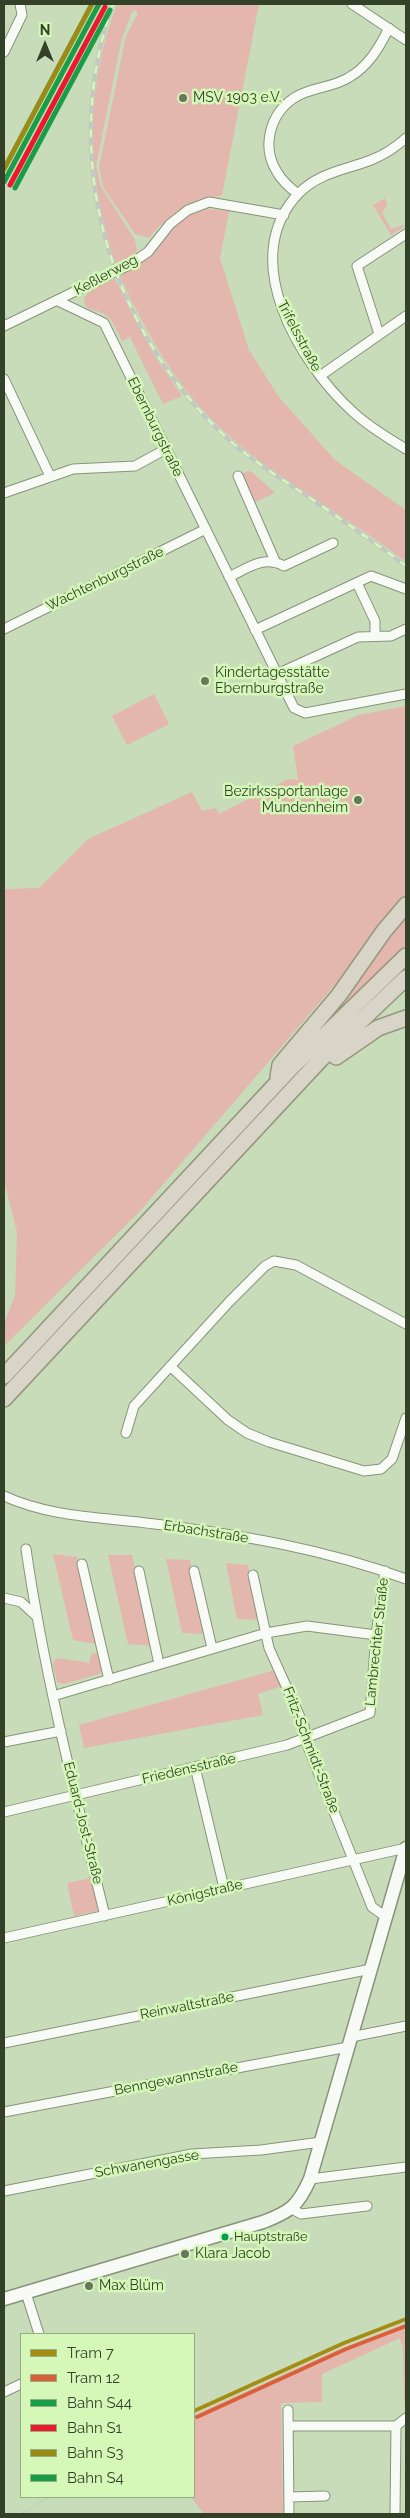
<!DOCTYPE html>
<html>
<head>
<meta charset="utf-8">
<style>
  body { margin:0 }
  #map { position:relative; width:410px; height:2518px; overflow:hidden; background:#c9dcba; font-family:Raleway,sans-serif }
  canvas { display:block }
  .frame { position:absolute; inset:0; border:5px solid #334128; pointer-events:none }
  .legend { position:absolute; left:20px; top:2333px; width:175px; height:165px; box-sizing:border-box; background:#d5f8b9; border:1px solid #94af7f; margin:0; padding:6px 9px; list-style:none; font-size:15px; color:#334128 }
  .legend li { display:flex; align-items:center; gap:10px; height:25px }
  .legend b { width:25px; border:1px solid #94af7f }
  .north { position:absolute; left:20px; top:20px; width:50px; height:50px; -webkit-text-stroke:4px #d5f8b9; paint-order:stroke; rotate:0deg; font-size:14px; font-weight:700; line-height:20px; text-align:center; color:#334128 }
  .north::after { content:''; display:block; margin:auto; width:18px; height:22px; background:#334128; clip-path:polygon(50% 0,100% 100%,50% 72%,0 100%) }
</style>
</head>
<body>
<div id="map">
<canvas width="410" height="2518"></canvas>
<div class="frame"></div>
<ul class="legend">
<li><b style="height:6px;background:#a38d12"></b>Tram 7</li>
<li><b style="height:6px;background:#da603b"></b>Tram 12</li>
<li><b style="height:6px;background:#1a9d47"></b>Bahn S44</li>
<li><b style="height:6px;background:#ec192e"></b>Bahn S1</li>
<li><b style="height:6px;background:#988c16"></b>Bahn S3</li>
<li><b style="height:6px;background:#1a9d47"></b>Bahn S4</li>
</ul>
<div class="north">N</div>
</div>
<script>
const ctx = document.querySelector('canvas').getContext('2d');
ctx.lineJoin = 'round';
function fillPath(path, color) { ctx.fillStyle = color; ctx.fill(path, 'evenodd'); }
function trace(path, color, width, dash) { ctx.strokeStyle = color; ctx.lineWidth = width; ctx.lineCap = dash ? 'butt' : 'round'; ctx.setLineDash(dash || []); ctx.stroke(path); }
function label(font, color, halo, rows, align = 'center') {
  ctx.font = font + ' Raleway,sans-serif'; ctx.lineWidth = 5; ctx.setLineDash([]); ctx.textBaseline = 'middle'; ctx.strokeStyle = halo; ctx.fillStyle = color; for (const [text, x, y, turn = 0] of rows) {
    ctx.save(); ctx.translate(x, y); ctx.rotate((+turn || 0) * Math.PI / 180); ctx.textAlign = isNaN(turn) ? turn : align; if (halo) ctx.strokeText(text, 0, 0); ctx.fillText(text, 0, 0); ctx.restore();
  }
}
fillPath(new Path2D(`
  M 117,4 L 259,4 L 222,195 C 190,204 171,211 149,238 L 135,234 L 103,187 L 99,167 L 126,36 L 138,13 L 134,10 L 131,14 L 121,42 L 96,166 L 101,187 L 135,240 L 137,250 L 135,255 L 116,265 C 86,175 84,92 117,4 Z
  M 385,198 L 387,205 L 382,213 L 391,229 L 403,225 L 404,227 L 391,235 L 373,205 Z
  M 207,209 L 229,211 L 220,258 L 249,350 L 279,397 L 335,460 L 406,510 L 406,562 C 340,510 259,472 202,409 C 167,370 142,324 120,276 L 151,256 L 174,226 L 190,215 Z
  M 115,279 L 154,355 L 182,396 L 163,404 L 130,337 L 122,341 C 118,333 114,322 107,316 C 98,308 83,313 84,298 L 92,288 Z
  M 248,471 L 252,472 L 275,493 L 253,503 L 241,474 Z
  M 154,694 L 169,724 L 127,745 L 112,716 Z
  M 406,706 L 406,897 L 374,932 L 338,981 L 141,1210 L 4,1346 L 4,1324 L 15,1295 L 17,1232 L 4,1181 L 4,889 L 39,888 L 88,839 L 192,792 L 202,811 L 216,808 L 219,814 L 288,779 L 298,780 L 293,746 L 359,715 Z
  M 406,917 L 406,951 L 334,1015 L 331,1012 Z
  M 53,1554 L 77,1557 L 96,1644 L 73,1640 Z
  M 108,1555 L 132,1555 L 152,1646 L 128,1644 Z
  M 166,1559 L 190,1560 L 206,1634 L 182,1633 Z
  M 226,1563 L 248,1565 L 261,1620 L 237,1619 Z
  M 92,1653 L 99,1654 L 102,1670 L 99,1674 L 64,1684 L 57,1682 L 53,1664 L 55,1660 L 58,1658 L 89,1663 Z
  M 275,1670 L 282,1686 L 258,1694 L 263,1715 L 84,1748 L 79,1725 Z
  M 91,1878 L 98,1911 L 74,1916 L 67,1883 Z
  M 406,2323 L 406,2401 L 404,2401 L 403,2348 L 400,2338 L 322,2374 L 322,2402 L 281,2403 L 283,2514 L 204,2514 L 191,2497 L 194,2497 L 194,2415 L 335,2351 Z`), '#e3b6ae');
const minor = new Path2D(`
  M 352,4 L 406,40
  M 4,52 L 22,15 L 20,4
  M 406,138 C 396,147 384,155 371,160 C 346,170 320,172 299,193 C 236,258 299,363 353,412 C 369,427 388,438 406,449
  M 298,194 C 290,188 282,181 277,172 C 261,147 270,114 294,98 C 310,87 332,88 348,78 C 368,67 379,48 389,28
  M 58,301 L 104,323 L 294,708 L 305,713 L 406,694
  M 4,326 L 127,266 L 148,252 L 170,224 L 188,210 L 209,202 L 284,215
  M 379,334 L 357,266 L 406,234
  M 320,376 L 406,316
  M 4,379 L 50,476
  M 238,476 L 275,561
  M 4,493 L 73,469 L 135,466 L 166,449
  M 229,577 C 248,568 264,555 284,566 L 333,543
  M 357,583 L 375,621 L 375,636
  M 4,629 L 206,529
  M 255,630 L 371,576 L 406,589
  M 277,674 L 358,637 L 391,636 L 406,629
  M 170,1366 L 228,1420 L 247,1433 L 269,1442 L 364,1471 L 381,1469 L 392,1459 L 406,1418
  M 126,1433 L 134,1406 L 230,1301 L 265,1266 L 274,1261 L 296,1265 L 406,1324
  M 4,1496 C 52,1518 104,1517 155,1524 C 241,1535 325,1549 406,1579
  M 26,1549 C 44,1673 75,1794 105,1916
  M 82,1564 L 109,1680
  M 139,1571 L 159,1664
  M 194,1571 L 212,1648
  M 253,1575 L 269,1648 L 304,1726 L 308,1747 L 372,1907 L 386,1917
  M 4,1598 L 21,1602 L 35,1615
  M 53,1696 L 266,1633 L 307,1626 L 376,1635
  M 4,1742 L 61,1731
  M 195,1767 L 224,1888
  M 4,1812 L 287,1745 L 370,1713 L 376,1635 L 385,1571
  M 4,1938 L 406,1848
  M 351,2037 L 406,2026
  M 4,2043 L 371,1969
  M 4,2112 L 348,2047
  M 310,2179 L 406,2167
  M 4,2191 L 192,2154 L 261,2150 L 321,2142
  M 292,2209 L 301,2214 L 367,2206
  M 26,2293 L 39,2334
  M 4,2392 L 21,2384
  M 288,2410 L 289,2514
  M 288,2426 L 396,2426 L 406,2418
  M 289,2497 L 325,2496
  M 395,2514 L 396,2426`);
const secondary = new Path2D(`
  M 4,2299 L 263,2222 C 290,2212 298,2206 310,2179 L 406,1848`);
const trunk = new Path2D(`
  M 336,1057 L 378,1028 L 406,1018
  M 278,1077 L 280,1065 L 339,995 L 384,931 L 406,905
  M 4,1376 L 291,1068 L 406,956
  M 4,1399 L 322,1058 L 406,978`);
trace(minor, '#86947a', 11);
trace(secondary, '#86947a', 15);
trace(trunk, '#95987e', 18);
trace(minor, '#f7faf5', 9);
trace(secondary, '#f7faf5', 12);
trace(trunk, '#d8d5c8', 15);
trace(new Path2D(`
  M 21,2514 L 49,2497`), '#c4c9c0', 1);
const rail = new Path2D(`
  M 113,4 C 58,157 109,330 228,439 C 249,458 274,474 298,490 C 335,515 371,540 406,566`);
trace(rail, '#c4c9c0', 4.5);
trace(rail, '#d5f8b9', 2.5, [8]);
trace(new Path2D(`
  M 4,182 L 99,4`), '#1a9d47', 5);
trace(new Path2D(`
  M 10,185 L 105,7`), '#ec192e', 5);
trace(new Path2D(`
  M 4,169 L 92,4`), '#988c16', 5);
trace(new Path2D(`
  M 15,188 L 110,10`), '#1a9d47', 5);
trace(new Path2D(`
  M 194,2411 L 344,2343 L 406,2319`), '#a38d12', 4);
trace(new Path2D(`
  M 197,2417 L 346,2349 L 406,2326`), '#da603b', 4);
for (const [x, y, r, color] of [
  [183,98,5,"#68775b"],
  [205,681,5,"#68775b"],
  [358,800,5,"#68775b"],
  [225,2237,4.5,"#03a14f"],
  [185,2254,5,"#68775b"],
  [89,2286,5,"#68775b"]
]) { const dot = new Path2D(); dot.arc(x, y, r, 0, 2 * Math.PI); ctx.fillStyle = color; ctx.fill(dot); trace(dot, '#d5f8b9', 2); }
label('13px', '#334128', '#d5f8b9', [
  ["Hauptstraße",234,2237]
], 'left');
label('14px', '#334128', '#d5f8b9', [
  ["MSV 1903 e.V.",193,98],
  ["Kindertagesstätte",215,673],
  ["Ebernburgstraße",215,689],
  ["Bezirkssportanlage",348,792,"right"],
  ["Mundenheim",348,808,"right"],
  ["Klara Jacob",195,2254],
  ["Max Blüm",99,2286]
], 'left');
label('14px', '#334128', '#d5f8b9', [
  ["Keßlerweg",106,275,-28],
  ["Trifelsstraße",299,336,62],
  ["Ebernburgstraße",155,427,64],
  ["Wachtenburgstraße",105,579,-26],
  ["Erbachstraße",206,1532,9],
  ["Lambrechter Straße",377,1642,-84],
  ["Fritz-Schmidt-Straße",311,1750,69],
  ["Friedensstraße",189,1769,-13],
  ["Eduard-Jost-Straße",83,1823,76],
  ["Königstraße",205,1893,-13],
  ["Reinwaltstraße",187,2006,-11],
  ["Benngewannstraße",176,2079,-11],
  ["Schwanengasse",147,2164,-10]
]);
</script>
</body>
</html>
